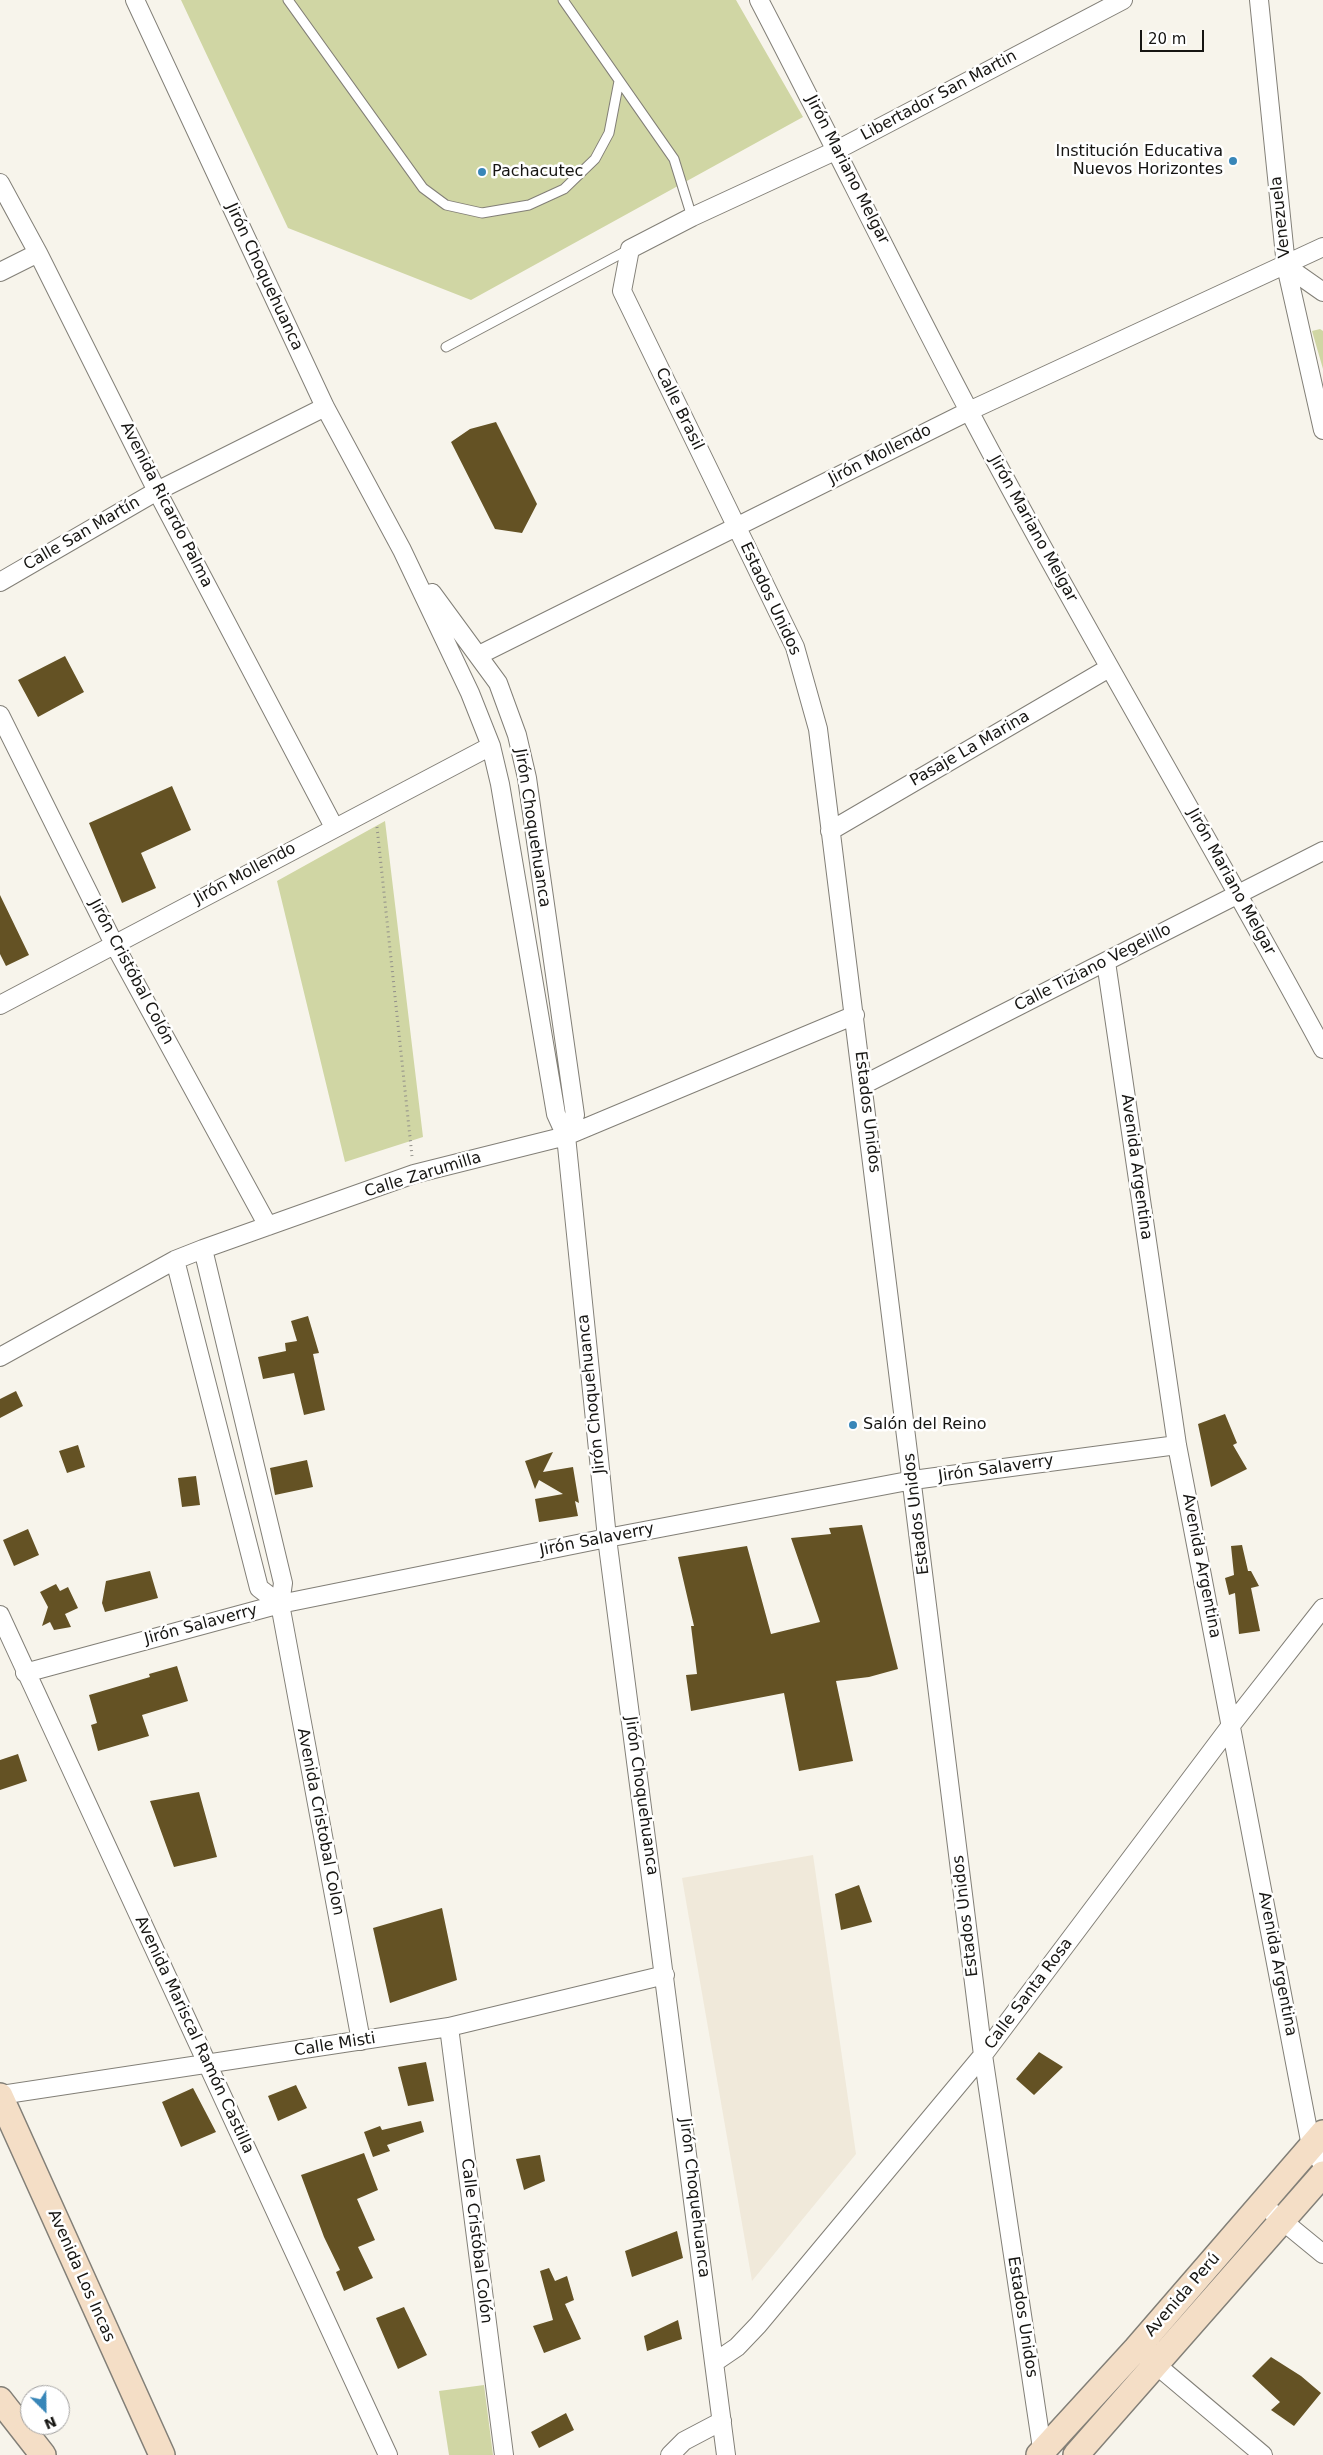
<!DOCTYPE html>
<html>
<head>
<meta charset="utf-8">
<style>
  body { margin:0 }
  #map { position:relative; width:1323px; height:2455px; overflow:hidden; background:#f7f4eb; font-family:"DejaVu Sans",sans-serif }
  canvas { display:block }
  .north { position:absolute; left:20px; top:2385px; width:50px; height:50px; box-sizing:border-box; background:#fff; border:1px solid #a2a1a0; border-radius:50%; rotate:157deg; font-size:14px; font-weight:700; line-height:20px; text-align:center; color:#161512 }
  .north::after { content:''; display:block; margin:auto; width:18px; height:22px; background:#3886b8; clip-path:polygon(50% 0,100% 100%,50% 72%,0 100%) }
  .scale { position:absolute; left:1140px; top:30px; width:64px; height:22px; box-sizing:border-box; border:2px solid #161512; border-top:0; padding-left:6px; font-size:15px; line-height:18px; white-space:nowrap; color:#161512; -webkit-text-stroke:4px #fff; paint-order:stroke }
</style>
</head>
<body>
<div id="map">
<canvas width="1323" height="2455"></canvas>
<div class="north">N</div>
<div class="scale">20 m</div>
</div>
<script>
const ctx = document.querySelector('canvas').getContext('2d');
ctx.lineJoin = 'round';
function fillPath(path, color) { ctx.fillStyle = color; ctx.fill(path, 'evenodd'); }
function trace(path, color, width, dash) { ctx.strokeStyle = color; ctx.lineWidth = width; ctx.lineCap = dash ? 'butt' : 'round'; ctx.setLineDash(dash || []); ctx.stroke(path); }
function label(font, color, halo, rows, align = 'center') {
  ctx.font = font + ' "DejaVu Sans",sans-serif'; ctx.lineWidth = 5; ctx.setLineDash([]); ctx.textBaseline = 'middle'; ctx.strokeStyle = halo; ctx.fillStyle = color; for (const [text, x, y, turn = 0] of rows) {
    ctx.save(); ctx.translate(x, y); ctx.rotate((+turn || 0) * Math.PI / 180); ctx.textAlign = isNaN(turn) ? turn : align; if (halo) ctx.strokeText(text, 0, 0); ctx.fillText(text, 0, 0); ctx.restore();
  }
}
fillPath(new Path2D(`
  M 813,1855 L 856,2154 L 752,2281 L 682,1878 Z`), '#f0e9da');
fillPath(new Path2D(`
  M 181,0 L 736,0 L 803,117 L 471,300 L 288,228 Z
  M 1320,329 L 1323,331 L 1323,369 L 1312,331 Z
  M 385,821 L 423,1137 L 345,1162 L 277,881 Z
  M 484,2385 L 493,2455 L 449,2455 L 439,2391 Z`), '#d0d6a4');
fillPath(new Path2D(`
  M 496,422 L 537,504 L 522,533 L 495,529 L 451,442 L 470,429 Z
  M 65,656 L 84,692 L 38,717 L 18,680 Z
  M 172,786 L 191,830 L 141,853 L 156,888 L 122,903 L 89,823 Z
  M 0,895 L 29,955 L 6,966 L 0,954 Z
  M 308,1316 L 319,1353 L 313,1354 L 325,1410 L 304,1415 L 294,1373 L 263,1379 L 258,1357 L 286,1351 L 285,1343 L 297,1341 L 291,1321 Z
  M 16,1391 L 23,1406 L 0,1418 L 0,1399 Z
  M 1225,1414 L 1237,1443 L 1233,1445 L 1247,1469 L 1211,1487 L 1198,1424 Z
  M 78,1445 L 85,1467 L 67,1473 L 59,1451 Z
  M 553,1452 L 543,1472 L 573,1467 L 579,1503 L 575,1501 L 578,1516 L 539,1522 L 535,1499 L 563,1494 L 539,1480 L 535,1489 L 525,1461 Z
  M 307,1460 L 313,1487 L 275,1495 L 270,1468 Z
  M 196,1476 L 200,1505 L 182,1507 L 178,1478 Z
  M 862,1525 L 898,1669 L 869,1677 L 836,1681 L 853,1761 L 799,1771 L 784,1693 L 691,1711 L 686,1675 L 697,1674 L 691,1626 L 694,1626 L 678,1557 L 747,1546 L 771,1634 L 820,1622 L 791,1538 L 831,1534 L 829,1528 Z
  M 28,1529 L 39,1555 L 14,1566 L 3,1540 Z
  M 1242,1545 L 1248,1571 L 1251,1571 L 1259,1586 L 1251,1588 L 1260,1631 L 1239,1634 L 1235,1593 L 1229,1595 L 1225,1578 L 1234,1575 L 1231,1546 Z
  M 150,1571 L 158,1598 L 105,1612 L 102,1603 L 106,1581 Z
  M 56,1584 L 60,1591 L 68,1587 L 78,1608 L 65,1614 L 71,1627 L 54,1630 L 50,1622 L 42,1626 L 48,1607 L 40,1592 Z
  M 177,1666 L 188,1701 L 142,1715 L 149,1736 L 98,1751 L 91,1725 L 97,1723 L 89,1695 L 150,1677 L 149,1674 Z
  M 18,1754 L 27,1781 L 0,1790 L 0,1760 Z
  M 199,1792 L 217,1857 L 174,1867 L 150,1801 Z
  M 859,1885 L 872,1922 L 841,1930 L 835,1894 Z
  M 442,1908 L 457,1980 L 390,2003 L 373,1928 Z
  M 1039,2052 L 1063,2067 L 1034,2095 L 1016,2079 Z
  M 426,2062 L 434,2101 L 408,2106 L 398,2067 Z
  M 296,2085 L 307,2108 L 278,2121 L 268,2096 Z
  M 193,2088 L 216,2132 L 181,2147 L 162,2102 Z
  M 421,2121 L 424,2132 L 387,2145 L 390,2151 L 373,2157 L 364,2132 L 380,2126 L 382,2130 Z
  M 364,2153 L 378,2190 L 357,2199 L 375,2240 L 358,2247 L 373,2278 L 344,2291 L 336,2272 L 340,2270 L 324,2237 L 301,2175 Z
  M 540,2155 L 545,2181 L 524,2190 L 516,2159 Z
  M 677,2231 L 683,2258 L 632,2277 L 625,2251 Z
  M 549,2268 L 555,2281 L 567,2276 L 574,2300 L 565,2304 L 581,2339 L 544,2353 L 533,2326 L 553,2320 L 540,2271 Z
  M 404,2307 L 427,2355 L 398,2369 L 376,2318 Z
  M 678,2320 L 682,2339 L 647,2351 L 644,2336 Z
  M 1271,2357 L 1301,2376 L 1321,2393 L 1294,2426 L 1271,2410 L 1280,2402 L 1252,2376 Z
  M 566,2413 L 574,2430 L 539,2448 L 531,2432 Z`), '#645224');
const lane = new Path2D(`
  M 288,0 L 423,188 L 446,205 L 482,213 L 529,205 L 564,189 L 595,159 L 609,133 L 619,81
  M 563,0 L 674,159 L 692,217
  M 446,347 L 630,249`);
const street = new Path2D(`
  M 135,0 L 325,407 L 402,550 L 470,693 L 491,746 L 500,784 L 556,1114 L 566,1136 L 607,1538 L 726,2455
  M 759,0 C 830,136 897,275 969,411 C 1082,626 1208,835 1323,1049
  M 1259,0 L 1286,266 L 1323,430
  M 0,183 L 38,253 L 157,491 L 334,827
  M 1286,266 L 1323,292
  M 0,272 L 38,253
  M 0,582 L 157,491 L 325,407
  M 432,593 L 498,683 L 517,735 L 527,778 L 575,1115 L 566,1136
  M 479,655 L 969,411 L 1323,247
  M 0,715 L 114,944 L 268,1226
  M 830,831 L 1109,668
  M 1106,962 L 1177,1445 L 1311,2146 L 1323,2165
  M 0,1005 L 491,746
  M 863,1085 L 1323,851
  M 203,1249 L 283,1583 L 280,1604 L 361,2041
  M 175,1260 L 259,1588 L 280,1604
  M 0,1357 L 175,1260 L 203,1249 L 414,1174 L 566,1136 L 855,1015
  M 0,1615 L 388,2455
  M 25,1673 L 280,1604 L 607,1538 L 913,1480 L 1177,1445
  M 449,2027 L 504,2455
  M 0,2095 L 449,2027 L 665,1975
  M 1273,2213 L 1323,2254
  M 1147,2357 L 1263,2455
  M 715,2362 L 737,2347 L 758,2325 L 983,2055 L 1232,1724 L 1323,1608
  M 670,2455 L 684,2441 L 722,2421
  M 1043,2455 L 983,2055 L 818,729 L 795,647 L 622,291 L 630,249 L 692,217 L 837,150 L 1123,0`);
const secondary = new Path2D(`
  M 0,2096 L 162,2455
  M 0,2400 L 43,2455
  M 1039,2455 L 1136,2349 L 1323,2133
  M 1076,2455 L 1323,2174`);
trace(lane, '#827f77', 11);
trace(street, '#827f77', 20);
trace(secondary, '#827f77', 28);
trace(new Path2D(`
  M 377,827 L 412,1156`), '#918f89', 3, [1, 4]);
trace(lane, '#fff', 9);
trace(street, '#fff', 18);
trace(secondary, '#f4dec6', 25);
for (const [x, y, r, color] of [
  [1233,161,5,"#3886b8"],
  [482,172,5,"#3886b8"],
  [853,1425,5,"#3886b8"]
]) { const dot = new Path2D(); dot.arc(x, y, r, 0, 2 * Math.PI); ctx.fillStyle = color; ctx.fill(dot); trace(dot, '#fff', 2); }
label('16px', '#161512', '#fff', [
  ["Libertador San Martin",939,96,-28],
  ["Jirón Mariano Melgar",847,170,63],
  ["Venezuela",1281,217,-96],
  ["Jirón Choquehuanca",264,277,65],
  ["Calle Brasil",679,409,64],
  ["Jirón Mollendo",880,455,-27],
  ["Avenida Ricardo Palma",166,505,63],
  ["Jirón Mariano Melgar",1033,529,61],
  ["Calle San Martín",82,534,-30],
  ["Estados Unidos",770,599,65],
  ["Pasaje La Marina",970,749,-30],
  ["Jirón Choquehuanca",532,828,81],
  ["Jirón Mollendo",245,874,-28],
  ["Jirón Mariano Melgar",1231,882,61],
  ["Calle Tiziano Vegelillo",1093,968,-27],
  ["Jirón Cristóbal Colón",131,972,62],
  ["Estados Unidos",867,1112,83],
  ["Avenida Argentina",1136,1167,82],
  ["Calle Zarumilla",423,1175,-17],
  ["Jirón Choquehuanca",592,1394,-96],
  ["Jirón Salaverry",996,1469,-8],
  ["Estados Unidos",917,1514,-97],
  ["Jirón Salaverry",597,1540,-11],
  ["Avenida Argentina",1201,1566,79],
  ["Jirón Salaverry",201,1625,-15],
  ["Jirón Choquehuanca",641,1796,82],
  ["Avenida Cristobal Colon",320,1822,79],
  ["Estados Unidos",966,1916,-97],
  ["Avenida Argentina",1277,1964,79],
  ["Calle Santa Rosa",1029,1994,-53],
  ["Avenida Mariscal Ramón Castilla",194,2035,65],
  ["Calle Misti",335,2045,-9],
  ["Jirón Choquehuanca",694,2198,83],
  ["Calle Cristóbal Colón",476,2241,83],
  ["Avenida Los Incas",81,2276,66],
  ["Avenida Perú",1183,2295,-49],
  ["Estados Unidos",1022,2317,81]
]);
label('16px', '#161512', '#fff', [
  ["Institución Educativa",1223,152,"right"],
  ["Nuevos Horizontes",1223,170,"right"],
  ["Pachacutec",492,172],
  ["Salón del Reino",863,1425]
], 'left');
</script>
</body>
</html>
